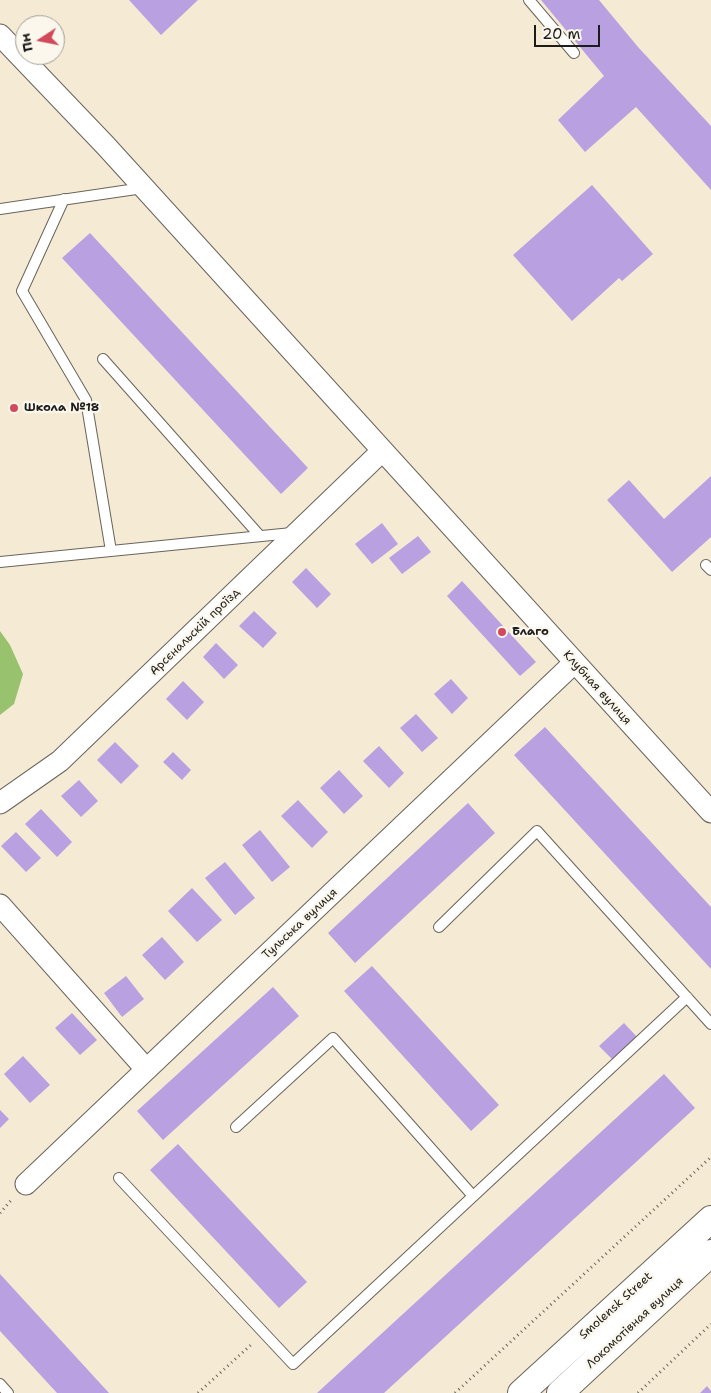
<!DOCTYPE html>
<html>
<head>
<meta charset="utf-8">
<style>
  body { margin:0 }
  #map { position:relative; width:711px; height:1393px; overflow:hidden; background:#f5ead4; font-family:"Shantell Sans",sans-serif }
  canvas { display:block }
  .north { position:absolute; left:15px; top:15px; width:50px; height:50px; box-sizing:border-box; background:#fbf7ec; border:1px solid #a29f99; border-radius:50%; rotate:259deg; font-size:14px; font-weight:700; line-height:20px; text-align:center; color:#1c1c1c }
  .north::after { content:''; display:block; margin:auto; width:18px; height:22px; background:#d1495b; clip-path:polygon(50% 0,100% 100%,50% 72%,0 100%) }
  .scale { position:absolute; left:534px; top:25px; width:66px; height:22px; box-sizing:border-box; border:2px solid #1c1c1c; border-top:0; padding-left:6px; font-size:15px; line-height:18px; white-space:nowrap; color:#1c1c1c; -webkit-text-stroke:4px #fbf7ec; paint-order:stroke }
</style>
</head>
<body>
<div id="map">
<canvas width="711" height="1393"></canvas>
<div class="north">Пн</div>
<div class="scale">20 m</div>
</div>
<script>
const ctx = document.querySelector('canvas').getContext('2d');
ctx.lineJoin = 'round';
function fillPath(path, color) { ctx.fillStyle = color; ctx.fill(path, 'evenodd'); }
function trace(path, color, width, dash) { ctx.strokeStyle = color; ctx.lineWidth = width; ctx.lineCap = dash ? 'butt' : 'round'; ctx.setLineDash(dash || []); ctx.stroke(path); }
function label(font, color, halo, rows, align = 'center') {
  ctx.font = font + ' "Shantell Sans",sans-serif'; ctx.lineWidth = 4.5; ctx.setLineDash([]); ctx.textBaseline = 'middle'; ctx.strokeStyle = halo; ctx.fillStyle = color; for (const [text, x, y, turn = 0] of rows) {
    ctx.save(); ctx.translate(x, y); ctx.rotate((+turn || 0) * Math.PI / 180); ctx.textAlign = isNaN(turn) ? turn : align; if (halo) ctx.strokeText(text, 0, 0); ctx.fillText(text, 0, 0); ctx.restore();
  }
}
fillPath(new Path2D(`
  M 0,631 L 10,645 L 23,674 L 14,704 L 0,715 Z`), '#99c26e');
fillPath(new Path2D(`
  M 129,0 L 198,0 L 161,35 Z
  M 541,0 L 599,0 L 638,47 L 711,126 L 711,190 L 636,107 L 585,152 L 558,120 L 604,76 Z
  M 592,185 L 653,254 L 622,281 L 619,278 L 572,321 L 513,255 Z
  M 90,233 L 308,468 L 281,494 L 62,258 Z
  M 711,476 L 711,537 L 672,572 L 607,500 L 629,480 L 664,519 Z
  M 382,523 L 398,544 L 372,564 L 355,544 Z
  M 418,536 L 431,552 L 402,574 L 389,558 Z
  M 306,568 L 331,594 L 317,608 L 292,582 Z
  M 462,581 L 536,662 L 520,676 L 447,596 Z
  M 254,611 L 277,633 L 263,648 L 239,626 Z
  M 216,643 L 238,665 L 224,679 L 203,657 Z
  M 451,679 L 468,698 L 452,714 L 434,694 Z
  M 183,681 L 204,702 L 187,720 L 166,699 Z
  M 416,714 L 438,738 L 422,752 L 400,728 Z
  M 545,727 L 711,907 L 711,969 L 514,755 Z
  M 115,742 L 139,766 L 121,784 L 97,760 Z
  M 379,746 L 404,773 L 389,788 L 363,761 Z
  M 173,752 L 191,770 L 182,780 L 163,762 Z
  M 339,770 L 363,796 L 344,814 L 320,788 Z
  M 79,780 L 98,801 L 81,817 L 61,796 Z
  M 298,800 L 328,832 L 312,848 L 281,816 Z
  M 468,803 L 495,833 L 355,963 L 328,933 Z
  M 41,809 L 72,842 L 57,857 L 25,824 Z
  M 260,830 L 290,867 L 272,882 L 242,845 Z
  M 16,832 L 41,858 L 26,872 L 1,846 Z
  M 225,862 L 255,898 L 235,915 L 205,878 Z
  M 192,888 L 222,920 L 197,942 L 168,911 Z
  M 162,937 L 184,962 L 165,980 L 142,955 Z
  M 372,966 L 499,1105 L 471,1131 L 344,991 Z
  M 126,976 L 144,999 L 122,1017 L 104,993 Z
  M 273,987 L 299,1016 L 163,1140 L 137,1111 Z
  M 72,1013 L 97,1040 L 80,1055 L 55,1028 Z
  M 624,1023 L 637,1037 L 612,1059 L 599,1046 Z
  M 23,1056 L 50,1085 L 30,1103 L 4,1074 Z
  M 664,1074 L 695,1108 L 384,1393 L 317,1393 Z
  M 0,1110 L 9,1119 L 0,1128 Z
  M 178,1144 L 307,1282 L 279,1308 L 150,1170 Z
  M 0,1274 L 109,1393 L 57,1393 L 0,1331 Z
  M 707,1386 L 711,1391 L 711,1393 L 700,1393 Z`), '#b9a0e0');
const service = new Path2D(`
  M 529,0 L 574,53
  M 64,199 L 22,291 L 86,400 L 111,551
  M 0,209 L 143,188
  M 103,359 L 260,536
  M 0,562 L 292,533
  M 706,565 L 711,570
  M 439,927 L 537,831 L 711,1024
  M 236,1127 L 333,1038 L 473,1196
  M 119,1178 L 293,1364 L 687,997
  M 0,1384 L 8,1393`);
const minor = new Path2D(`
  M 0,35 L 106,146 L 711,812
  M 0,803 L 60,761 L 382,451
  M 0,905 L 146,1069
  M 26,1184 L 574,663`);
const tertiary = new Path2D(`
  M 521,1393 L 711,1219
  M 560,1393 L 711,1253`);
trace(service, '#68645c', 12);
trace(minor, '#68645c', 23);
trace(tertiary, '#68645c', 28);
trace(new Path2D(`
  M 0,1213 L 13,1198
  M 198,1393 L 253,1343
  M 455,1393 L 711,1157
  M 638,1393 L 711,1324`), '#68645c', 3, [1, 4]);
trace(service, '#fff', 10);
trace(minor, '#fff', 21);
trace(tertiary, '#fff', 26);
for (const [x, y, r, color] of [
  [14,408,5,"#d1495b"],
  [502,632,5,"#d1495b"]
]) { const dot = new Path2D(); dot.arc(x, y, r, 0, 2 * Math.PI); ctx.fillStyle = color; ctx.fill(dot); trace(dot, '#fbf7ec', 2); }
label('bold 12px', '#1c1c1c', '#fbf7ec', [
  ["Школа №18",24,408],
  ["Благо",512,632]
], 'left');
label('12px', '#1c1c1c', '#fbf7ec', [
  ["Арсєнальскій проїзд",195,632,-44],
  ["Клубная вулиця",597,688,48],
  ["Тульська вулиця",300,924,-43],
  ["Smolensk Street",616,1306,-42],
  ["Локомотівная вулиця",635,1323,-43]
]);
</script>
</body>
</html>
